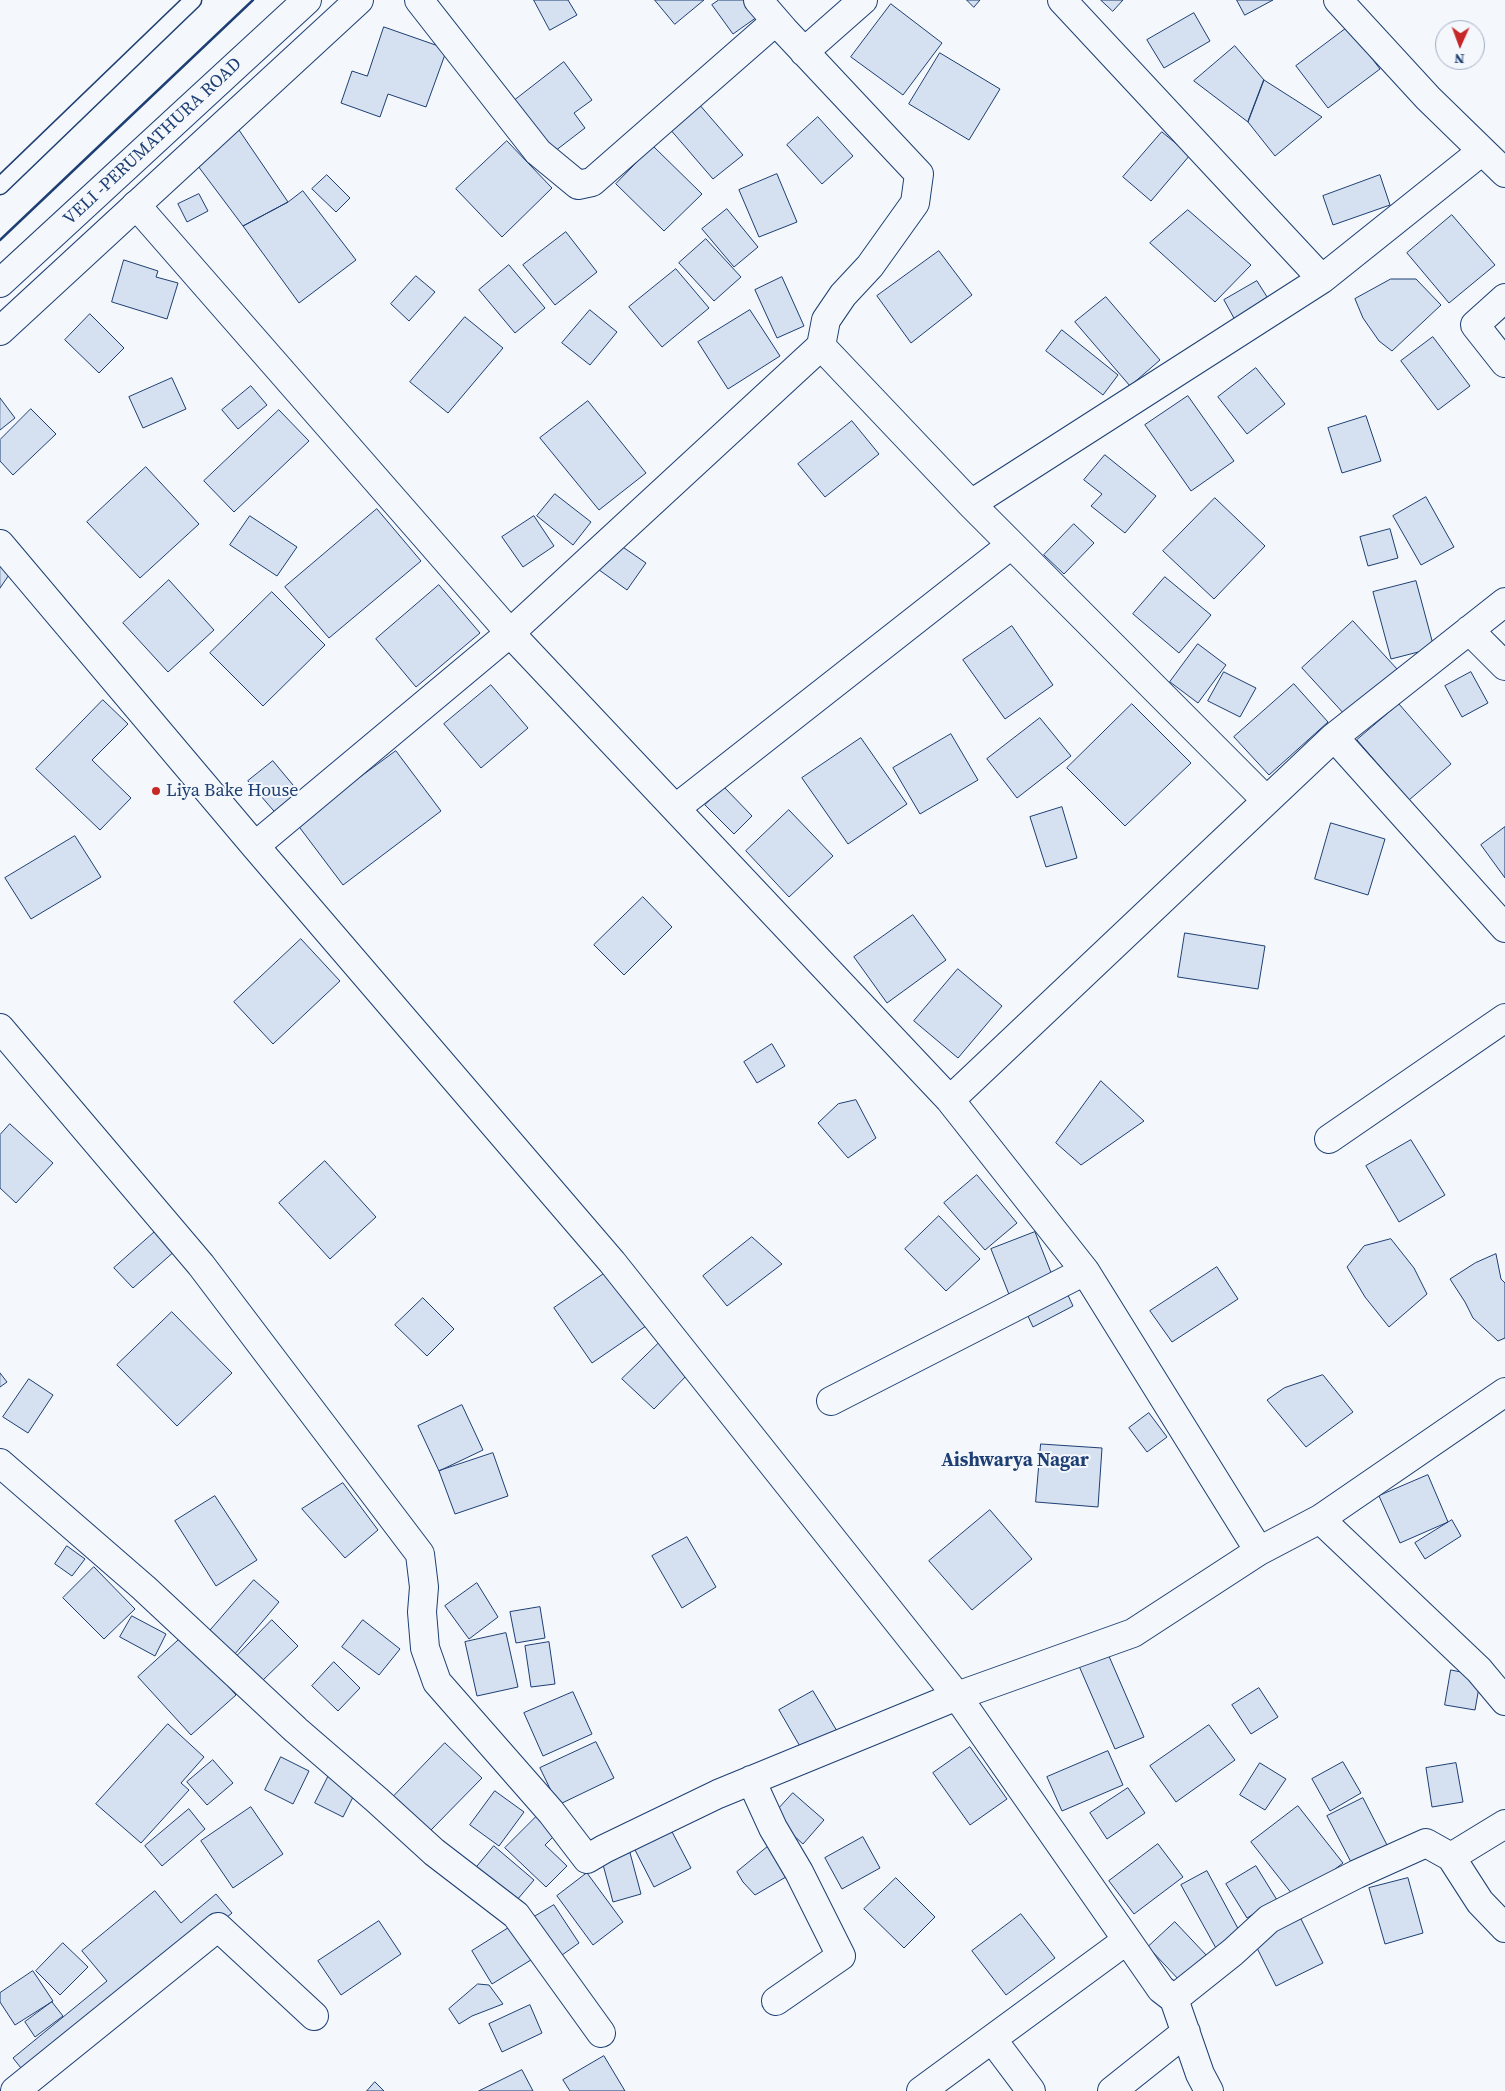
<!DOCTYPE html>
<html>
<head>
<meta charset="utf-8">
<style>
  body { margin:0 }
  #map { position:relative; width:1505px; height:2091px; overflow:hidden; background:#f4f7fb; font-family:"Source Serif 4",serif }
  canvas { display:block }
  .north { position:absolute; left:1435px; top:20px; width:50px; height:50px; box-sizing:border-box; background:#f4f7fb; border:1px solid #9eadc5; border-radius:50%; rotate:182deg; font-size:14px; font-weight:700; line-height:20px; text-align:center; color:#1d3f73 }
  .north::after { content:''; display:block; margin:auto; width:18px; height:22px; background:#c62828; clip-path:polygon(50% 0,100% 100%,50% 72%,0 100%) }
</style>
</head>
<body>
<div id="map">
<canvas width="1505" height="2091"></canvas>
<div class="north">N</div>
</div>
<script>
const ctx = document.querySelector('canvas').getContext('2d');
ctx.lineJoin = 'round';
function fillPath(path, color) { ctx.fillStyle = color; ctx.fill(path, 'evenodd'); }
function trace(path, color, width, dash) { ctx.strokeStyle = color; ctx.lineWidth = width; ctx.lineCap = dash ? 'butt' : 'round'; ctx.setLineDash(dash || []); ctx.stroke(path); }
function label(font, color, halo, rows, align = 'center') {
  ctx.font = font + ' "Source Serif 4",serif'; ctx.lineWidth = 4; ctx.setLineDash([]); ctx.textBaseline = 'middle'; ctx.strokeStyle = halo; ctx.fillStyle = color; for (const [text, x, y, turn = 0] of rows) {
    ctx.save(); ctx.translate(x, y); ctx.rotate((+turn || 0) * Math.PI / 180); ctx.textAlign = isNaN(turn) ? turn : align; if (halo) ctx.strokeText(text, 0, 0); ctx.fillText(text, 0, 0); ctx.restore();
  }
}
const building = new Path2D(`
  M 534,0 L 568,0 L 577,15 L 550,30 Z
  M 655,0 L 704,0 L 675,24 Z
  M 719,0 L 745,0 L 757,17 L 733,34 L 712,5 Z
  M 967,0 L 980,0 L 974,7 Z
  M 1101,0 L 1123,0 L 1113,11 Z
  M 1237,0 L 1273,0 L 1245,15 Z
  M 891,4 L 942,43 L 903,95 L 851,57 Z
  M 1194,13 L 1210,41 L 1164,68 L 1147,40 Z
  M 384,27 L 447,49 L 426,107 L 388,94 L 380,117 L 341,103 L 352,71 L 367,76 Z
  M 1348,27 L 1380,69 L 1328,108 L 1296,66 Z
  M 1235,46 L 1264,80 L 1248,122 L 1194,81 Z
  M 940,53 L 1000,89 L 969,140 L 909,104 Z
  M 564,62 L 592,100 L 574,113 L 585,128 L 555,151 L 515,100 Z
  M 1264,80 L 1322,117 L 1275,156 L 1248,122 Z
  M 698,103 L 743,155 L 713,179 L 669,128 Z
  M 818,117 L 853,156 L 822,184 L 787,145 Z
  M 239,130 L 288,202 L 243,226 L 195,162 Z
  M 1162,132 L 1190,155 L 1151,201 L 1123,177 Z
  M 507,141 L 552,188 L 502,237 L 456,189 Z
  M 653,146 L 702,194 L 664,231 L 616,184 Z
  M 777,174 L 797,222 L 759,237 L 739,190 Z
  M 327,175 L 350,198 L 336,212 L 312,189 Z
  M 1380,175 L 1390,205 L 1333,225 L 1323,196 Z
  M 303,191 L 356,260 L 299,303 L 243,226 L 288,202 Z
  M 199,194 L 208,211 L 187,222 L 178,204 Z
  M 727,209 L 758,247 L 734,267 L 702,229 Z
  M 1188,210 L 1251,265 L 1215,302 L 1150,243 Z
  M 1452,215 L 1495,265 L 1449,303 L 1407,253 Z
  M 566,232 L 597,272 L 555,305 L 523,265 Z
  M 706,239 L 741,277 L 714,301 L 679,263 Z
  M 939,251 L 972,295 L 911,343 L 877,296 Z
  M 124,260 L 158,271 L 156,277 L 178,283 L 167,319 L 112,302 Z
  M 509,265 L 545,308 L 515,333 L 479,290 Z
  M 676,269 L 709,308 L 662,347 L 629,307 Z
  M 416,276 L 435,292 L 409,321 L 391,304 Z
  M 782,277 L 804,326 L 777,338 L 755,290 Z
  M 1391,279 L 1416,279 L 1441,305 L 1392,351 L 1379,341 L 1363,318 L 1355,299 Z
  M 1257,281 L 1269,300 L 1235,320 L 1224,300 Z
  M 1106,297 L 1160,360 L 1130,386 L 1075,322 Z
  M 590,310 L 617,332 L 590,365 L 562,343 Z
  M 750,310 L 780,356 L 728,389 L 698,342 Z
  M 90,314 L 124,348 L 99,373 L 65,340 Z
  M 465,317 L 503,348 L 448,413 L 410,382 Z
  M 1062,330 L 1118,375 L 1103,395 L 1046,351 Z
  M 1433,337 L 1470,386 L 1438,410 L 1401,361 Z
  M 1256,368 L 1285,404 L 1247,434 L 1218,397 Z
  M 172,378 L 186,409 L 143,428 L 129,397 Z
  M 251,386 L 267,405 L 238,429 L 222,410 Z
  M 1188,396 L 1234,461 L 1191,491 L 1145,425 Z
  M 0,398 L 15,418 L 0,430 Z
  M 588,401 L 646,473 L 599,510 L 540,438 Z
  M 31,409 L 56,434 L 13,475 L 0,461 L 0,440 Z
  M 279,410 L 309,441 L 234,512 L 204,481 Z
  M 1366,416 L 1381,461 L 1342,473 L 1328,428 Z
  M 852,421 L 879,454 L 825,497 L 798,464 Z
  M 1105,455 L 1156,496 L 1125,533 L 1091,506 L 1102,494 L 1084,480 Z
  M 146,467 L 199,524 L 140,578 L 87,522 Z
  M 555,494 L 591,522 L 573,545 L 537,516 Z
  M 1426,497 L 1454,547 L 1421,565 L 1393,516 Z
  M 1215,498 L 1265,546 L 1214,599 L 1163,551 Z
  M 377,509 L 421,561 L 329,638 L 285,587 Z
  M 250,516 L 297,547 L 277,576 L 230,545 Z
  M 534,516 L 554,546 L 523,567 L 502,537 Z
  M 1074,524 L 1094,543 L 1064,574 L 1044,555 Z
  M 1390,529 L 1398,558 L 1368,566 L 1360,537 Z
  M 614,541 L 646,563 L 627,590 L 595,567 Z
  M 0,565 L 11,572 L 0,588 Z
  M 1165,577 L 1211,615 L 1179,653 L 1133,614 Z
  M 169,580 L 214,630 L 168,672 L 123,623 Z
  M 1416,581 L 1434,648 L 1391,659 L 1373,592 Z
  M 439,585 L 480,633 L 416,687 L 376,639 Z
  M 272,592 L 325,645 L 263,706 L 210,653 Z
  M 1353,621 L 1397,669 L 1346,716 L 1302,668 Z
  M 1012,626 L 1053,685 L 1005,719 L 963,660 Z
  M 1198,644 L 1226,665 L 1198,703 L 1170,682 Z
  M 1224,672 L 1256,688 L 1240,717 L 1208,701 Z
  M 1471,672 L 1488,703 L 1462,717 L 1445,686 Z
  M 1294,684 L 1328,722 L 1269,775 L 1234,737 Z
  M 491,685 L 528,728 L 481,768 L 444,724 Z
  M 103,700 L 128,724 L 92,760 L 131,798 L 100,830 L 36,769 Z
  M 1132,704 L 1191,763 L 1125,826 L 1067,768 Z
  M 1399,704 L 1451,764 L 1409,800 L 1357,740 Z
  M 1040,718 L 1071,756 L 1017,798 L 987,759 Z
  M 951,734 L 978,780 L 920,814 L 893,768 Z
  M 861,738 L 907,804 L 848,844 L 802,778 Z
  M 396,751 L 441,811 L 343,885 L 297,824 Z
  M 273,761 L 303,797 L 279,817 L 248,781 Z
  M 724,787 L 752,816 L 734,834 L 705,805 Z
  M 1062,807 L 1077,858 L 1046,867 L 1030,817 Z
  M 789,810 L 833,856 L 789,897 L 746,851 Z
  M 1331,823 L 1385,839 L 1368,895 L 1315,879 Z
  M 1505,827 L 1505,878 L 1481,845 Z
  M 75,836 L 101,877 L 31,919 L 5,878 Z
  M 643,897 L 672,927 L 624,975 L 594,945 Z
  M 913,915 L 946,960 L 887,1003 L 854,957 Z
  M 1185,933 L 1265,946 L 1258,989 L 1178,977 Z
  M 301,939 L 340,981 L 273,1044 L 234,1002 Z
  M 958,969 L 1002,1006 L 958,1058 L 914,1021 Z
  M 772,1044 L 785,1066 L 757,1083 L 744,1062 Z
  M 1101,1081 L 1144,1121 L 1081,1165 L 1056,1143 Z
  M 856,1100 L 876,1138 L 848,1158 L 818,1123 L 838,1104 Z
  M 10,1124 L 53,1163 L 16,1203 L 0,1188 L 0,1135 Z
  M 1411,1140 L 1445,1195 L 1399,1222 L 1366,1166 Z
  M 325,1161 L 376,1217 L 330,1259 L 279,1203 Z
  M 977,1175 L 1017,1223 L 985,1250 L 944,1203 Z
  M 939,1216 L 980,1259 L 946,1291 L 905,1249 Z
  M 158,1229 L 176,1250 L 133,1288 L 114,1268 Z
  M 1035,1232 L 1054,1280 L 1010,1297 L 991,1249 Z
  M 752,1237 L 782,1264 L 727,1306 L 703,1276 Z
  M 1391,1239 L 1414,1268 L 1427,1294 L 1389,1327 L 1365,1297 L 1347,1267 L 1364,1246 Z
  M 1496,1254 L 1501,1279 L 1505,1283 L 1505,1338 L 1498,1341 L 1473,1318 L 1465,1302 L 1450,1279 L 1475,1263 Z
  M 1217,1267 L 1238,1299 L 1172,1342 L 1150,1311 Z
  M 608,1271 L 646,1326 L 592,1363 L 554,1308 Z
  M 1066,1291 L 1073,1306 L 1033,1327 L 1026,1312 Z
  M 423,1298 L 454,1329 L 427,1356 L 395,1325 Z
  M 172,1312 L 232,1373 L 177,1426 L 117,1365 Z
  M 661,1341 L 692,1370 L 654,1409 L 622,1379 Z
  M 0,1373 L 7,1382 L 0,1387 Z
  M 1323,1375 L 1353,1412 L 1306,1447 L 1267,1400 L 1284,1388 Z
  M 29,1379 L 53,1395 L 28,1433 L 3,1417 Z
  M 462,1405 L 483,1450 L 439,1471 L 418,1426 Z
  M 1149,1413 L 1167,1437 L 1147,1452 L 1129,1428 Z
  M 1041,1444 L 1102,1448 L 1098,1507 L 1036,1502 Z
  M 493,1453 L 508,1496 L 455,1514 L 439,1471 Z
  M 1428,1475 L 1448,1522 L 1400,1543 L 1379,1496 Z
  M 343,1483 L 378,1530 L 345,1558 L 302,1509 Z
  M 215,1496 L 257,1560 L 216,1586 L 175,1521 Z
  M 990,1510 L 1032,1559 L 972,1610 L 929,1561 Z
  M 1452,1520 L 1461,1536 L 1425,1559 L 1415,1543 Z
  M 687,1537 L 716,1587 L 682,1608 L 652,1556 Z
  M 67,1546 L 85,1559 L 72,1576 L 55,1564 Z
  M 94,1567 L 135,1609 L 104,1639 L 63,1598 Z
  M 254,1580 L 279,1602 L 234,1655 L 208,1633 Z
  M 477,1583 L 498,1617 L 469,1639 L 445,1606 Z
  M 540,1607 L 545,1638 L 516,1643 L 510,1612 Z
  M 132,1616 L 166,1634 L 155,1656 L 120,1637 Z
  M 272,1620 L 298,1646 L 261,1682 L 236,1657 Z
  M 363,1620 L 400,1649 L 379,1675 L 342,1647 Z
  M 506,1633 L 518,1687 L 477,1696 L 465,1642 Z
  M 183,1636 L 236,1695 L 191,1735 L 138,1677 Z
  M 549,1642 L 555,1684 L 531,1687 L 525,1646 Z
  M 1108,1654 L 1144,1737 L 1115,1749 L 1079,1666 Z
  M 334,1662 L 360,1688 L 338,1711 L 312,1686 Z
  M 1451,1670 L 1481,1676 L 1475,1710 L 1445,1705 Z
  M 1259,1688 L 1278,1717 L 1251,1734 L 1232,1705 Z
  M 813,1691 L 840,1736 L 805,1755 L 779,1710 Z
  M 573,1692 L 592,1734 L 543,1756 L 524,1713 Z
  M 168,1724 L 204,1757 L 181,1783 L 189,1790 L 141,1843 L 96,1804 Z
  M 1209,1725 L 1235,1760 L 1176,1802 L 1150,1766 Z
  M 596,1742 L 614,1778 L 558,1805 L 540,1768 Z
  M 445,1743 L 482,1778 L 430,1831 L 394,1796 Z
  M 970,1747 L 1007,1799 L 970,1825 L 933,1773 Z
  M 1108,1751 L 1123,1785 L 1062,1811 L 1047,1777 Z
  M 281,1757 L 309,1771 L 293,1804 L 265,1790 Z
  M 213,1760 L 233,1783 L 207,1805 L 187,1782 Z
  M 1343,1762 L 1361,1793 L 1330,1811 L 1312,1779 Z
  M 1260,1763 L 1286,1779 L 1265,1810 L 1240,1795 Z
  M 1456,1763 L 1463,1802 L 1432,1807 L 1426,1768 Z
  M 331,1771 L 359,1785 L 343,1817 L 315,1803 Z
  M 1128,1788 L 1145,1813 L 1107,1839 L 1090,1813 Z
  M 495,1791 L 524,1812 L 499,1846 L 470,1825 Z
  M 793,1793 L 824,1820 L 803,1844 L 772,1816 Z
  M 1363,1798 L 1387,1845 L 1352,1864 L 1327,1816 Z
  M 1298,1806 L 1343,1863 L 1296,1899 L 1251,1842 Z
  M 251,1807 L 283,1854 L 233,1888 L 201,1841 Z
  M 189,1809 L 205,1829 L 162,1866 L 145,1846 Z
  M 538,1815 L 557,1833 L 545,1845 L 567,1866 L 546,1887 L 505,1848 Z
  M 670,1828 L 691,1868 L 654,1887 L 633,1846 Z
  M 863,1837 L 880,1868 L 842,1889 L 825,1858 Z
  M 771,1844 L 791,1874 L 755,1895 L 743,1882 L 737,1872 Z
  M 1158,1844 L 1183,1877 L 1134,1914 L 1109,1881 Z
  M 494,1846 L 534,1880 L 511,1907 L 471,1874 Z
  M 629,1849 L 641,1894 L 613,1902 L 601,1857 Z
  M 1256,1866 L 1277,1900 L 1247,1918 L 1226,1884 Z
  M 1207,1871 L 1242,1936 L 1217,1950 L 1181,1885 Z
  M 587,1873 L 623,1922 L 593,1945 L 557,1896 Z
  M 896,1878 L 935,1917 L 904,1948 L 864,1909 Z
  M 1408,1878 L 1423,1933 L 1385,1944 L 1369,1888 Z
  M 155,1891 L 181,1923 L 216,1894 L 232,1913 L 29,2078 L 13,2058 L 107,1981 L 82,1951 Z
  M 554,1905 L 579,1943 L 555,1960 L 529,1920 Z
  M 1021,1914 L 1055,1958 L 1006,1995 L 972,1951 Z
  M 1301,1919 L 1323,1963 L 1276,1986 L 1254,1942 Z
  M 379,1921 L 401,1954 L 341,1995 L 318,1961 Z
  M 518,1922 L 539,1955 L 492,1984 L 472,1951 Z
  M 1175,1922 L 1208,1957 L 1181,1982 L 1148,1947 Z
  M 63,1943 L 88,1967 L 60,1995 L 36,1971 Z
  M 33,1971 L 53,2001 L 15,2025 L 0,2002 L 0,1993 Z
  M 478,1984 L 489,1985 L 503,2004 L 472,2016 L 459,2024 L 449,2009 Z
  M 52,2002 L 63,2016 L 35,2037 L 25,2022 Z
  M 530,2005 L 542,2033 L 502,2052 L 489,2024 Z
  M 604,2056 L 625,2091 L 570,2091 L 563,2080 Z
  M 522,2070 L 533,2091 L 479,2091 Z
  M 375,2082 L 384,2091 L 367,2091 Z`);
fillPath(building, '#d5e0f0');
trace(building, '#1d3f73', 1);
const service = new Path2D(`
  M 0,186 L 193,0`);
const minor = new Path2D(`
  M 419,0 L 538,152 L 578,185 L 592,182 L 776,21
  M 758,0 L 784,30 L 919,174 L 915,203 L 870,266 L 843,295 L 826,320 L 821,346 L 971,504 L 1266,800
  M 1062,0 L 1322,279
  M 1338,0 L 1428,98 L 1505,173
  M 804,52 L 863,0
  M 136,205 L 510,633 L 950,1100 L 1085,1271 L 1259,1551
  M 1505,298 L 1475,325 L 1505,363
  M 971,504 L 1322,279 L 1482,151
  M 0,544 L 255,846 L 612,1262 L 957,1696 L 718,1794 L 604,1849 L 587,1859 L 551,1812 L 437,1682 L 425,1648 L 422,1612 L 424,1587 L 420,1554 L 201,1265 L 0,1028
  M 1469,630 L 1505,666
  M 1334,737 L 1505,602
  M 676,808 L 1011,545
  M 255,846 L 510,633 L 821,346
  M 950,1100 L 1334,737 L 1505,928
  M 1329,1139 L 1505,1018
  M 831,1401 L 1085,1271
  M 0,1463 L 144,1588 L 296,1730 L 377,1800 L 434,1852 L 516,1915 L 601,2033
  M 1320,1519 L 1479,1670 L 1505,1701
  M 751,1780 L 773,1828 L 799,1872 L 841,1956 L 776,2001
  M 1451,1857 L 1505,1824
  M 1127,1940 L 1161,1989 L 1174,1999 L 1200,2074 L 1209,2091
  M 1174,1999 L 1233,1952 L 1269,1919 L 1357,1874 L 1426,1843 L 1451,1857 L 1480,1902 L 1505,1928
  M 992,2039 L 1031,2091
  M 15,2091 L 218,1927 L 314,2016
  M 921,2091 L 1127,1940 L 957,1696 L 1133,1633 L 1259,1551 L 1320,1519 L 1505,1392
  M 1112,2091 L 1186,2032`);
const secondary = new Path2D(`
  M 0,283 L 307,0
  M 0,331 L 359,0`);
trace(service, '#1d3f73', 19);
trace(minor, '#1d3f73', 30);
trace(secondary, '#1d3f73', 30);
trace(service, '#f4f7fb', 16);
trace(minor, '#f4f7fb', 28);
trace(secondary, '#f4f7fb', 28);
trace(new Path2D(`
  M 0,240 L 253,0`), '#1d3f73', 2.5);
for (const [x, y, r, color] of [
  [156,791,5,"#c62828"]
]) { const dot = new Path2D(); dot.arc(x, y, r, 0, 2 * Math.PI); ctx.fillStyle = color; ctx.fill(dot); trace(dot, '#f4f7fb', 2); }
label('18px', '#1d3f73', '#f4f7fb', [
  ["VELI -PERUMATHURA ROAD",153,142,-43]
]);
label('18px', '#1d3f73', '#f4f7fb', [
  ["Liya Bake House",166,791]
], 'left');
label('bold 19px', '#1d3f73', '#f4f7fb', [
  ["Aishwarya Nagar",1015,1461]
]);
</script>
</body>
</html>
